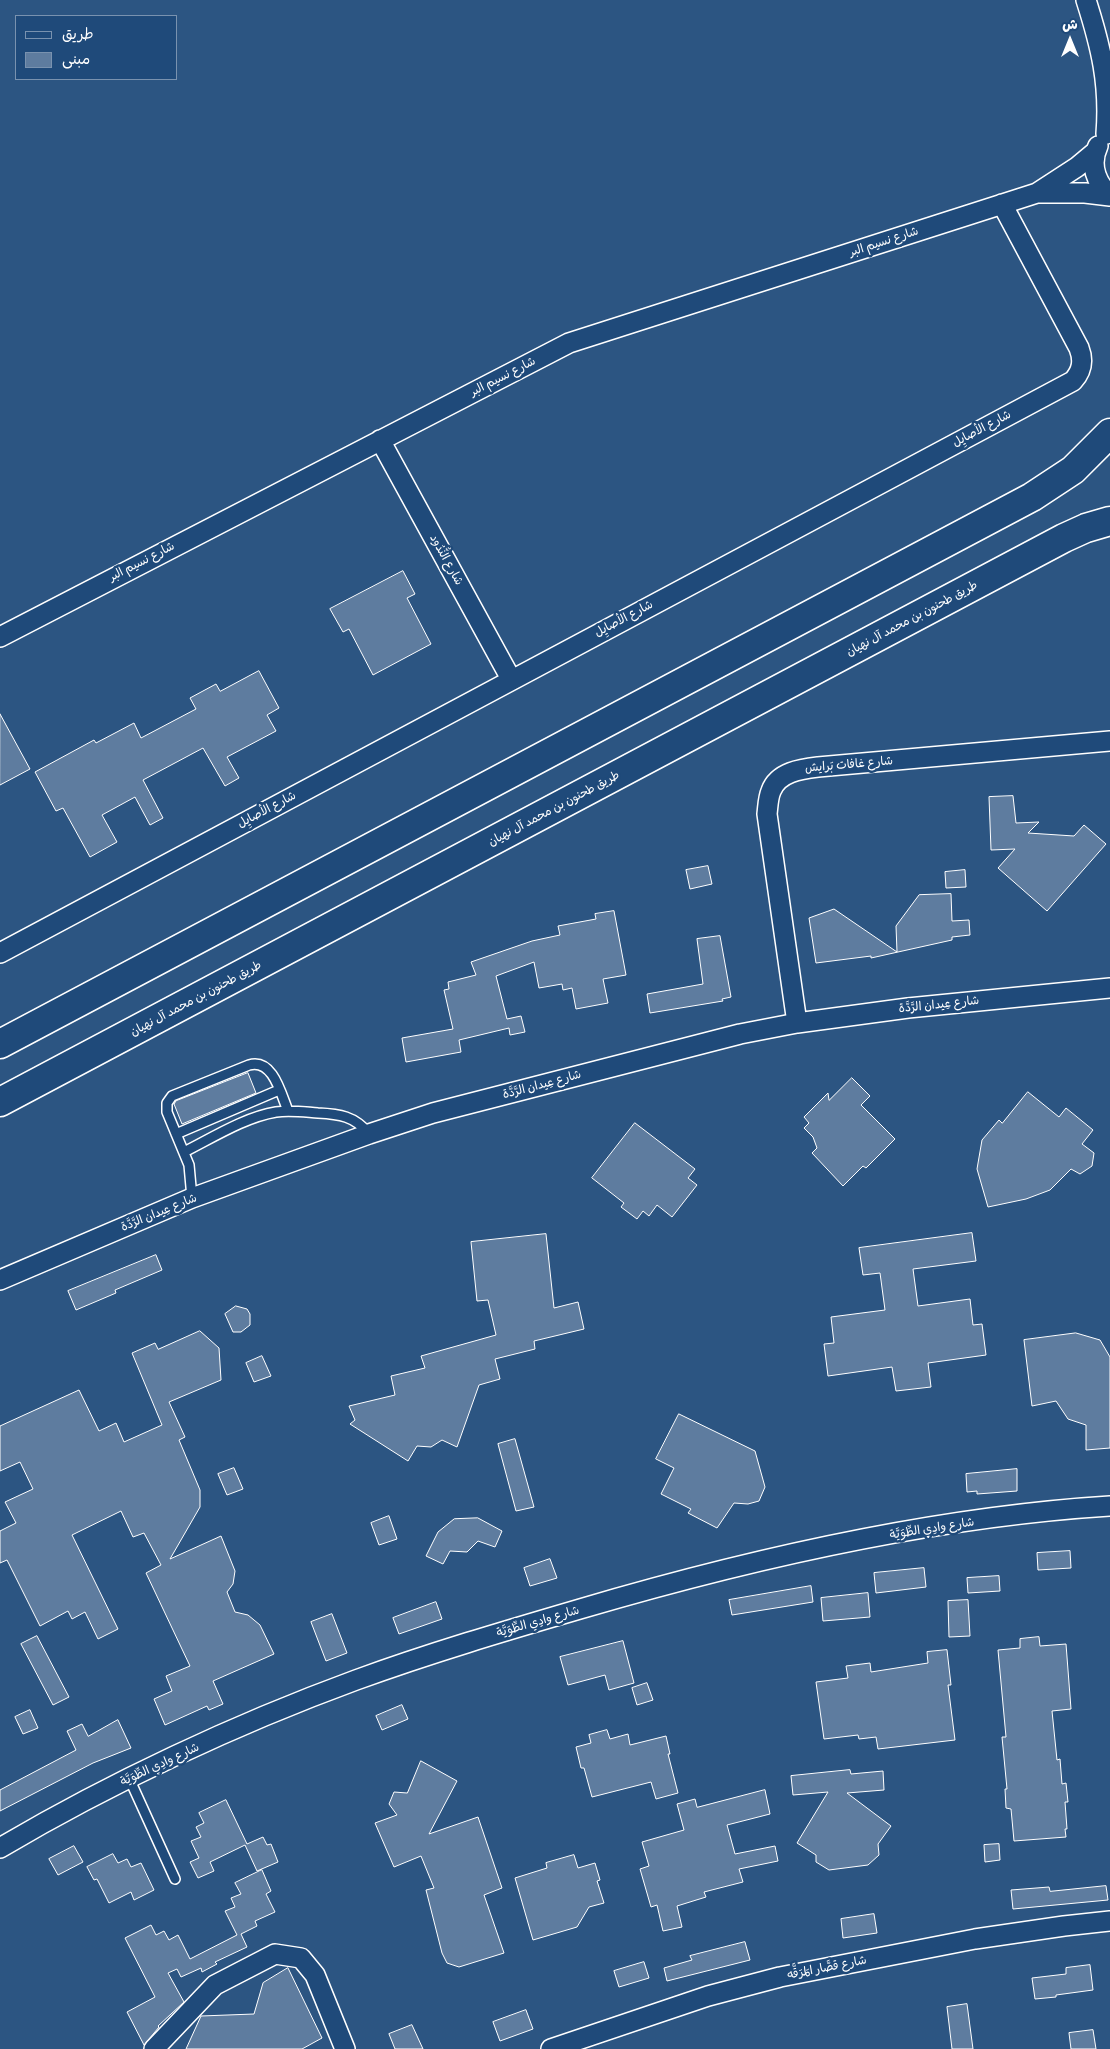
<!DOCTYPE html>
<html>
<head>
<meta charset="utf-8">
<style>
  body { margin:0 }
  #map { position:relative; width:1110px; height:2049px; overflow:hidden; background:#2c5582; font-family:Pangolin,"Playpen Sans Arabic",sans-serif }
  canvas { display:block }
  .legend { position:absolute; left:15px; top:15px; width:162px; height:65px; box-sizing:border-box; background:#1f4a7a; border:1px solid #7992af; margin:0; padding:6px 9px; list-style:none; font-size:15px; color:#fff }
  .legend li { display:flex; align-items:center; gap:10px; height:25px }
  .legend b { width:25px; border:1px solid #7992af }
  .north { position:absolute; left:1045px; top:15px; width:50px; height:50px; -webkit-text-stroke:4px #1f4a7a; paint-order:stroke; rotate:0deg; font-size:14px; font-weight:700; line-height:20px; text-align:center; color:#fff }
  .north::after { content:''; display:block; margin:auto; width:18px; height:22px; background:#fff; clip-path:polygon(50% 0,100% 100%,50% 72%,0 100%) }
</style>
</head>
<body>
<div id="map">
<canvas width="1110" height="2049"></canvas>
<ul class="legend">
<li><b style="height:6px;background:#1f4a7a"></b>طريق</li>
<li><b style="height:14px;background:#5e7c9f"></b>مبنى</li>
</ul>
<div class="north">ش</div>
</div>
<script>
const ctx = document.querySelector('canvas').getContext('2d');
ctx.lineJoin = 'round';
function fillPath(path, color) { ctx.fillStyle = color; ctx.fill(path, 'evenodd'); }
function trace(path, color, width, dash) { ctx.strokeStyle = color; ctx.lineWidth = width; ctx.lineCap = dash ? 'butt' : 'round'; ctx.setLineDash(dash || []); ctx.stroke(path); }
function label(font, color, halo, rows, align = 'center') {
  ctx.font = font + ' Pangolin,"Playpen Sans Arabic",sans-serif'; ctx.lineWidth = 5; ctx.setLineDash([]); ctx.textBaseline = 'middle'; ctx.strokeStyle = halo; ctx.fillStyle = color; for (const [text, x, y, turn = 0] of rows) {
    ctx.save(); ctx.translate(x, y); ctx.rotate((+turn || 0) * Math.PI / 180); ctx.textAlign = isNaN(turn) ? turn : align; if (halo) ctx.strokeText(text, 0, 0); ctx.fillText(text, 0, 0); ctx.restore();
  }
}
const building = new Path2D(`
  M 403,571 L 415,594 L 407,598 L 431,644 L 373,675 L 349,629 L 343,632 L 330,609 Z
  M 259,671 L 279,708 L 267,715 L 276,731 L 227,757 L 239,778 L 225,786 L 203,748 L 143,780 L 163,818 L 150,825 L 135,797 L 102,815 L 117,842 L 90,857 L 63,808 L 56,811 L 35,772 L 94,740 L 96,743 L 134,723 L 141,738 L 196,709 L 190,698 L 216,684 L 220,691 Z
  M 0,714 L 30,769 L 0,785 Z
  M 1013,796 L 1016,823 L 1039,822 L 1028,833 L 1074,836 L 1084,825 L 1106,844 L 1047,911 L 998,868 L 1015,849 L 991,850 L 989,797 Z
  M 708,866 L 712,884 L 690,889 L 686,870 Z
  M 965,870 L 966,887 L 946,888 L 945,872 Z
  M 951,894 L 952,921 L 969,920 L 970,935 L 952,937 L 952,940 L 871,958 L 871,956 L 816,963 L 809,918 L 834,909 L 897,952 L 896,926 L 919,895 Z
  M 614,911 L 626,975 L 603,979 L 608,1003 L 576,1009 L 572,988 L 563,990 L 562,984 L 539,988 L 534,962 L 496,976 L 507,1019 L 521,1016 L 525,1032 L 510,1035 L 509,1028 L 459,1040 L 461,1052 L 406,1062 L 402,1038 L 453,1029 L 444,990 L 449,989 L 448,982 L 476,975 L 471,962 L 532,941 L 560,935 L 558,926 L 596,919 L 595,914 Z
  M 720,936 L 731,997 L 722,999 L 723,1001 L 650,1013 L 647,994 L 703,984 L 697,939 Z
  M 248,1073 L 256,1093 L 182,1124 L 174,1104 L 176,1101 Z
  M 852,1078 L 870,1096 L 861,1105 L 895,1139 L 866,1168 L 863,1166 L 843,1186 L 812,1153 L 817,1148 L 813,1137 L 804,1128 L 809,1123 L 804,1117 L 828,1093 L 829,1100 Z
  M 1028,1092 L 1059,1117 L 1066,1108 L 1093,1130 L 1082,1144 L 1094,1153 L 1092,1166 L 1080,1174 L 1071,1169 L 1050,1190 L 1026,1199 L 988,1207 L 977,1169 L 982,1140 L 999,1120 L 1002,1123 Z
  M 635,1123 L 695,1169 L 688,1178 L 697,1185 L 672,1217 L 657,1205 L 649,1216 L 643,1211 L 637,1219 L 621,1207 L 624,1203 L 592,1178 Z
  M 972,1233 L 976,1261 L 913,1269 L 918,1306 L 970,1299 L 973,1325 L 982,1324 L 986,1355 L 928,1363 L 931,1387 L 896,1391 L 892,1367 L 828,1376 L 824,1344 L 834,1343 L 831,1317 L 885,1310 L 880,1273 L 863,1275 L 859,1248 Z
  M 546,1234 L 554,1308 L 578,1302 L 584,1329 L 534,1341 L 535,1349 L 495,1359 L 500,1379 L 479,1385 L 457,1447 L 442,1440 L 431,1447 L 417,1446 L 408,1461 L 350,1424 L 355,1420 L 349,1406 L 395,1395 L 391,1376 L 425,1368 L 421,1356 L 496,1335 L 488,1300 L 477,1301 L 471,1242 Z
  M 156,1255 L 162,1270 L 115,1290 L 116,1293 L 76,1310 L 68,1291 Z
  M 236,1306 L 247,1309 L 250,1314 L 250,1325 L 241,1332 L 233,1332 L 225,1314 Z
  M 200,1331 L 219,1348 L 221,1380 L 169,1402 L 185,1437 L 179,1440 L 200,1490 L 200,1507 L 170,1559 L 221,1536 L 235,1571 L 233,1584 L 227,1592 L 235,1612 L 248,1615 L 260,1625 L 274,1654 L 213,1681 L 223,1704 L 209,1710 L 207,1706 L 165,1725 L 154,1699 L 172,1691 L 166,1676 L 190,1666 L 146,1573 L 161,1565 L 144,1533 L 133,1537 L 121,1511 L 72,1535 L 118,1629 L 98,1639 L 85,1612 L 72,1619 L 68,1611 L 40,1626 L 7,1560 L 0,1563 L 0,1531 L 16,1523 L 5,1502 L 33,1489 L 20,1462 L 0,1471 L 0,1426 L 79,1390 L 99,1431 L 116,1423 L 124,1442 L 162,1425 L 132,1353 L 155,1343 L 158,1349 Z
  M 1076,1333 L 1100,1340 L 1110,1357 L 1110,1448 L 1086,1450 L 1086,1425 L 1068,1419 L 1056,1401 L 1032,1406 L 1024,1340 Z
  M 262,1356 L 271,1376 L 254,1382 L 246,1363 Z
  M 679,1414 L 755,1451 L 765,1487 L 759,1501 L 748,1504 L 734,1503 L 717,1528 L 688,1513 L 691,1509 L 661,1494 L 674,1468 L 656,1459 Z
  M 515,1439 L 534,1507 L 516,1511 L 498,1444 Z
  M 234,1468 L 243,1489 L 227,1495 L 218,1474 Z
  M 1017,1469 L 1017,1491 L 977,1494 L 977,1491 L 967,1492 L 966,1474 Z
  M 389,1516 L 397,1539 L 379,1545 L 371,1523 Z
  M 478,1518 L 502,1531 L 495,1547 L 478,1541 L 467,1552 L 450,1551 L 443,1564 L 426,1556 L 438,1532 L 454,1519 Z
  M 1070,1551 L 1071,1568 L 1038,1570 L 1037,1553 Z
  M 550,1559 L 557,1578 L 530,1586 L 524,1568 Z
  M 924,1568 L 926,1587 L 876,1593 L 874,1573 Z
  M 999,1576 L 1000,1591 L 968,1593 L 967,1578 Z
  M 811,1586 L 813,1602 L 732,1615 L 729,1600 Z
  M 868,1593 L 870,1617 L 823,1621 L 821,1598 Z
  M 968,1600 L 970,1636 L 949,1637 L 948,1601 Z
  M 436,1602 L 442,1619 L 399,1634 L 393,1618 Z
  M 332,1614 L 347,1653 L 326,1661 L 311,1622 Z
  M 37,1636 L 69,1697 L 53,1705 L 21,1644 Z
  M 1039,1637 L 1040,1646 L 1066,1644 L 1071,1709 L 1052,1711 L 1057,1760 L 1060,1759 L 1062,1784 L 1066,1783 L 1068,1802 L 1065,1802 L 1067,1829 L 1065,1829 L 1066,1837 L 1014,1841 L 1011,1809 L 1006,1808 L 1005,1789 L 1007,1789 L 1002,1737 L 1006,1737 L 998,1650 L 1020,1648 L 1020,1639 Z
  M 623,1641 L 634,1683 L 609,1690 L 605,1675 L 568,1685 L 560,1657 Z
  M 947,1650 L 951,1685 L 948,1685 L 955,1740 L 878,1749 L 876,1737 L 859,1739 L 858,1735 L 824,1739 L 816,1682 L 848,1678 L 846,1666 L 870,1663 L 871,1672 L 928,1663 L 927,1652 Z
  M 647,1683 L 653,1700 L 637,1705 L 632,1688 Z
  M 402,1705 L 408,1719 L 382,1730 L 376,1716 Z
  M 30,1710 L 38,1728 L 23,1734 L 15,1717 Z
  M 118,1720 L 131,1748 L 93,1763 L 0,1811 L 0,1790 L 76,1750 L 67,1731 L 82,1724 L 88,1736 Z
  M 607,1730 L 610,1739 L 628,1734 L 630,1745 L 666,1736 L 670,1754 L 668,1754 L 678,1793 L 656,1799 L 651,1782 L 592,1797 L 584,1768 L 581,1768 L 576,1747 L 591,1743 L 589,1735 Z
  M 421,1761 L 457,1781 L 429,1834 L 478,1817 L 502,1888 L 484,1895 L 504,1953 L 459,1967 L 447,1963 L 442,1953 L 426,1890 L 434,1888 L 421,1856 L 394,1867 L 375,1823 L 397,1815 L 389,1804 L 394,1792 L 407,1793 Z
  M 850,1770 L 851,1774 L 883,1771 L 884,1790 L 847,1793 L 891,1826 L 878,1844 L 879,1855 L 868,1865 L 829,1870 L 816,1862 L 816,1855 L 797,1843 L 828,1792 L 793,1795 L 791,1776 Z
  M 765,1790 L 770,1814 L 727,1825 L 735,1854 L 775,1846 L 778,1861 L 739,1869 L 743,1882 L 704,1892 L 706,1897 L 677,1906 L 682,1927 L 663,1931 L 657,1905 L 651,1907 L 640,1869 L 649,1866 L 642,1842 L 684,1830 L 677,1804 L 695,1799 L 697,1807 Z
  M 226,1800 L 247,1844 L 263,1837 L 267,1845 L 271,1844 L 278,1862 L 257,1871 L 245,1845 L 210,1862 L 214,1871 L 198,1878 L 190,1862 L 199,1858 L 191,1841 L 201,1837 L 196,1827 L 204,1823 L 199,1813 Z
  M 999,1844 L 1000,1860 L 985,1862 L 984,1845 Z
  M 74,1846 L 83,1862 L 58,1875 L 49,1859 Z
  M 113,1854 L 118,1863 L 127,1859 L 131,1867 L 141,1863 L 154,1890 L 134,1900 L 131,1892 L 109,1903 L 97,1879 L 94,1880 L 87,1867 Z
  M 574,1855 L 578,1868 L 595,1863 L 600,1880 L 597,1881 L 604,1903 L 589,1907 L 577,1927 L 533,1940 L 515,1878 L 547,1868 L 546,1863 Z
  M 262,1870 L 271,1891 L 266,1894 L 275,1912 L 255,1921 L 257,1926 L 241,1934 L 247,1947 L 215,1962 L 217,1964 L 202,1972 L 201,1968 L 181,1977 L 177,1969 L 168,1973 L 184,2002 L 158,2026 L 159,2027 L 144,2045 L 127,2012 L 155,1997 L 125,1938 L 151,1925 L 156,1935 L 164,1931 L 169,1940 L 178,1935 L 190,1959 L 237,1935 L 225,1911 L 235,1907 L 231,1898 L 241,1894 L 235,1883 Z
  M 1106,1886 L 1108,1900 L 1013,1909 L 1011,1890 L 1049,1887 L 1050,1891 Z
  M 874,1914 L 877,1933 L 843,1938 L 841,1919 Z
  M 745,1942 L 750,1960 L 667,1981 L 664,1968 L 692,1960 L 690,1956 Z
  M 644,1962 L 649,1978 L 619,1987 L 614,1971 Z
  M 1090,1965 L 1093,1990 L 1056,1995 L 1056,1997 L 1035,1999 L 1032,1978 L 1066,1974 L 1066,1968 Z
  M 288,1968 L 322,2038 L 302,2049 L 186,2049 L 201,2016 L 254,2014 L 263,1983 Z
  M 967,2004 L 973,2049 L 952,2049 L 947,2007 Z
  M 526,2010 L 533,2029 L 500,2041 L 493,2022 Z
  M 412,2025 L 423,2049 L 395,2049 L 389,2034 Z
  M 1093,2030 L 1096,2049 L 1071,2049 L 1069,2033 Z`);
fillPath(building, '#5e7c9f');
trace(building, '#fff', 1);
const service = new Path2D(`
  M 176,1134 L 279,1090
  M 184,1152 C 212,1138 245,1117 276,1112 C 290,1110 304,1112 318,1113 C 339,1114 355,1116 369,1134
  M 192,1198 L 189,1165 L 167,1112 L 167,1103 L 172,1096 L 249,1065 C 273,1058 281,1094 288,1111
  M 129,1778 L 175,1879`);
const minor = new Path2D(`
  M 1086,0 C 1101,47 1110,84 1106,134
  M 1098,146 C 1089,165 1096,182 1110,196
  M 1040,193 L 1085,193 L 1110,196
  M 380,440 L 511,679
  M 0,637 L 569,343 L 1037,193 L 1077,167 L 1095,152
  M 0,953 L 1073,381 C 1082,371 1084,361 1079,348 L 1002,204
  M 797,1023 L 767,814 C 768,806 768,798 771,791 C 778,772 801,769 818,767 L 1110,741
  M 0,1280 L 192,1198 L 369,1134 L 433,1113 L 740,1034 L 797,1023 L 908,1008 L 1110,988
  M 0,1848 C 110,1783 236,1724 356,1680 C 430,1653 505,1631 580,1609 C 750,1559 933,1517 1110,1506
  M 154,2049 L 215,1985 L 275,1954 L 301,1958 L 315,1975 L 345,2049
  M 551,2049 L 708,1996 L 780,1977 L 975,1939 L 1064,1926 L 1110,1921`);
const primary = new Path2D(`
  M 0,1044 L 1032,497 L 1073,470 L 1110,433
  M 0,1102 L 1064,538 L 1086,528 L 1110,521`);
trace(service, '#fff', 12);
trace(minor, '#fff', 22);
trace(primary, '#fff', 31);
trace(service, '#1f4a7a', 9);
trace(minor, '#1f4a7a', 19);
trace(primary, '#1f4a7a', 28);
label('12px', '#fff', '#1f4a7a', [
  ["شارع نسيم البر",884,242,-18],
  ["شارع نسيم البر",503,377,-27],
  ["شارع الأصايِل",982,429,-28],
  ["شارع النُّدُود",446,560,61],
  ["شارع نسيم البر",142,562,-27],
  ["شارع الأصايِل",624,619,-28],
  ["طريق طحنون بن محمد آل نهيان",912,619,-28],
  ["شارع غافات بَرايش",849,765,-5],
  ["طريق طحنون بن محمد آل نهيان",554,809,-28],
  ["شارع الأصايِل",267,810,-28],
  ["طريق طحنون بن محمد آل نهيان",196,999,-28],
  ["شارع عِيدان الرَّدَّة",939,1005,-6],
  ["شارع عِيدان الرَّدَّة",542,1085,-15],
  ["شارع عِيدان الرَّدَّة",159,1213,-22],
  ["شارع وادِي الطِّوَيَّة",932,1529,-9],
  ["شارع وادِي الطِّوَيَّة",538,1622,-16],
  ["شارع وادِي الطِّوَيَّة",160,1765,-25],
  ["شارع قصَّار المَرَقَّه",827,1968,-11]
]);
</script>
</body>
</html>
